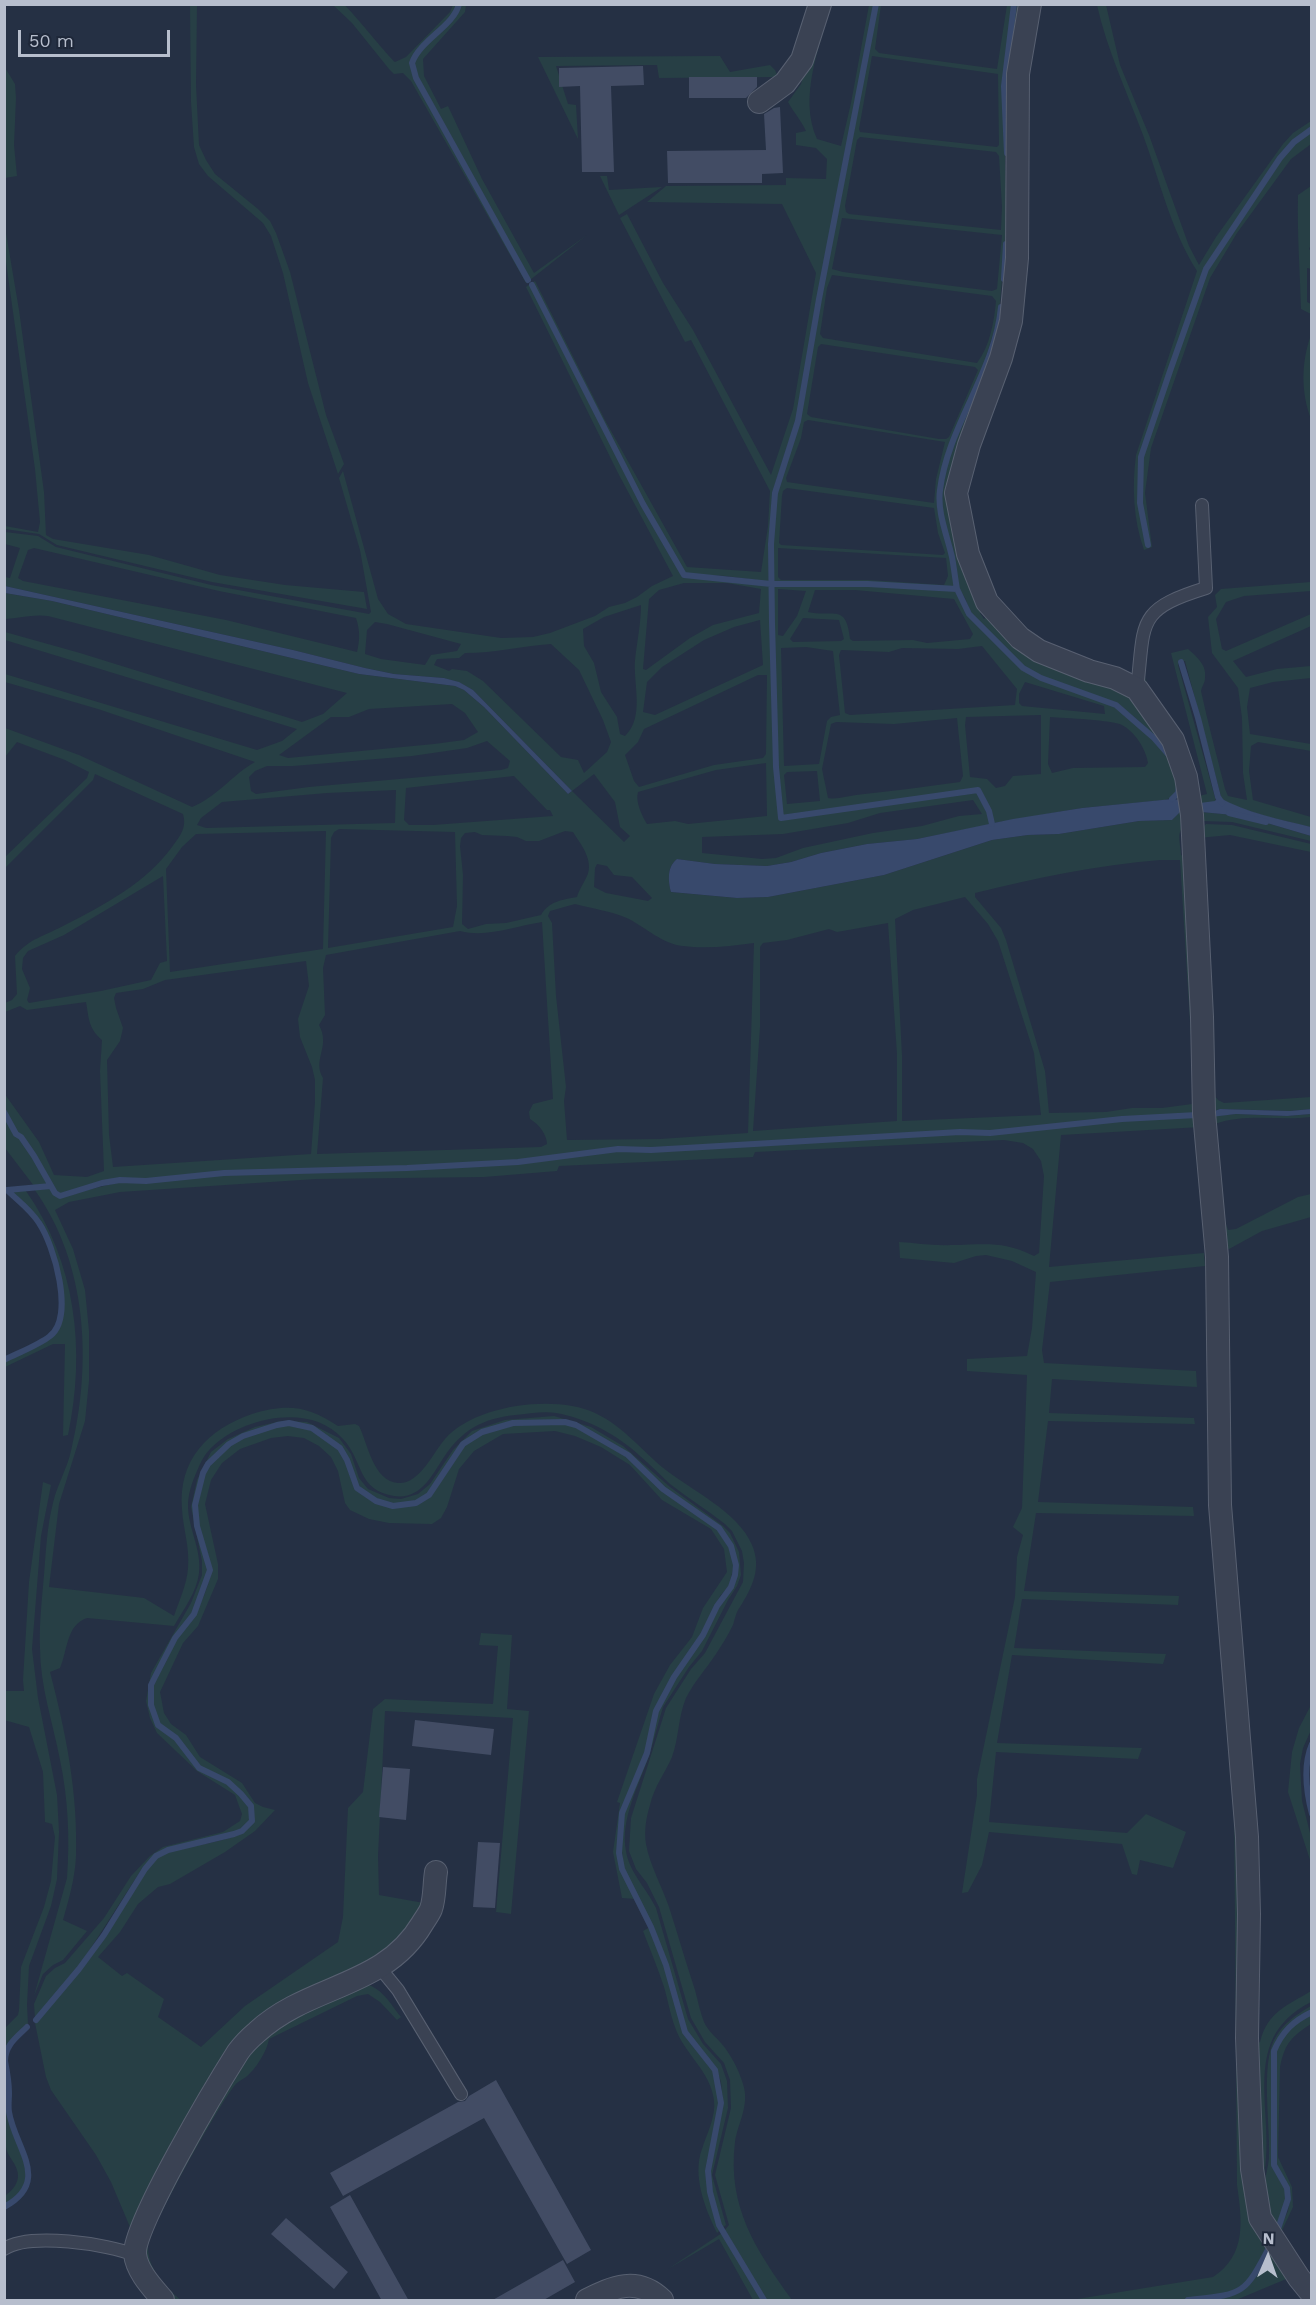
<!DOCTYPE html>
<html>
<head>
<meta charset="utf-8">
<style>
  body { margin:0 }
  #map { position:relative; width:1316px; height:2305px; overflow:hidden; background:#253044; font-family:"Work Sans",sans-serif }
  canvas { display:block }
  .frame { position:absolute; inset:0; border:6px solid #b7becd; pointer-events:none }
  .north { position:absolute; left:1238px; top:2227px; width:60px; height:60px; -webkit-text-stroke:4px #1e2739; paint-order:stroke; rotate:2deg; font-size:16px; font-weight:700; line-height:24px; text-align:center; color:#b7becd }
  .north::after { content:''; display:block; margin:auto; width:21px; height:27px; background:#b7becd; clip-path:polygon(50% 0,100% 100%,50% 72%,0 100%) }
  .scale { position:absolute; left:18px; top:30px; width:152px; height:27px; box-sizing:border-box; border:3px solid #b7becd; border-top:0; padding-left:8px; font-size:18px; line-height:21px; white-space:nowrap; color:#b7becd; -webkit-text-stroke:4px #1e2739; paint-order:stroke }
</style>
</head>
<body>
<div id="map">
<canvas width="1316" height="2305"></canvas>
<div class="frame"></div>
<div class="north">N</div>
<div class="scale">50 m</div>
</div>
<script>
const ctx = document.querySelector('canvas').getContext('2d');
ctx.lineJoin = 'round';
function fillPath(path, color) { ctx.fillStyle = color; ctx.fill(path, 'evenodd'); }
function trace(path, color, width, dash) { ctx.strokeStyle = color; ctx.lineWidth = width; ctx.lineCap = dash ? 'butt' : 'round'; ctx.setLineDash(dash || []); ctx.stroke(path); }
fillPath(new Path2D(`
  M 190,5 L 197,5 L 196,85 L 199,145 L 206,160 L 215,174 L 258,209 L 270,221 L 276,233 L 290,272 L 326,415 L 344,464 L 338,474 L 308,383 L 283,273 L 271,236 L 263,223 L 208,176 L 199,164 L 194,147 L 191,102 Z
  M 333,5 C 337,5 340,4 343,4 C 348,6 386,54 395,62 L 406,57 L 450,12 L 453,5 L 458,5 C 451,28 415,38 411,64 L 415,78 L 528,282 L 526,283 L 411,81 L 403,73 L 394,74 L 389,69 L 352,23 Z
  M 461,5 L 466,5 L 465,12 L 423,59 L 424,76 L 441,109 L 448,106 L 482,179 L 534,273 L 587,235 L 530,280 L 418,77 L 414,63 C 421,41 457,26 461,5 Z
  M 824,5 L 831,5 C 820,46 798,97 817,139 L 841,146 L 851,103 L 869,5 L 874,5 L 817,299 L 796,420 L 775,484 L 769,543 L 770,582 L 726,576 L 684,574 L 644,503 L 532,283 L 535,281 L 606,422 L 687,567 L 761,572 L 768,526 L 770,491 L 691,340 L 685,342 L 620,218 L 627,214 L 663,283 L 693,330 L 771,475 L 793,409 L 816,273 L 782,204 L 647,202 L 666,186 L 786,185 L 786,178 L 826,179 L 827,159 L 816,148 L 796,145 L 796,133 L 806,131 C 801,120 794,113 788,102 L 801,84 Z
  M 877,5 L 881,5 L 875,49 L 879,53 L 997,69 L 1007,5 L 1013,5 L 1003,86 L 1007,224 L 999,314 L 984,364 L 946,453 L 938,492 L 939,514 L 951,560 L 955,588 L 868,583 L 773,582 L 772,544 L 777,494 L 799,421 L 820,299 L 849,157 ZM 872,56 L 998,74 L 999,145 L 997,147 L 860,132 L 859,129 ZM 860,137 L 996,152 L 999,156 L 1002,207 L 1001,230 L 849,214 L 846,212 L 845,206 L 857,140 ZM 842,218 L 1002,235 L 997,289 L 992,291 L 843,272 L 832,269 ZM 832,275 L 992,296 L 996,301 C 994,322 990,346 977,363 L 823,338 L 820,334 L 827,288 ZM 821,344 L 975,367 L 978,370 L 949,437 L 946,439 L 939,439 L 811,417 L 807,414 L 818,347 ZM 808,420 L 945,442 L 936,479 L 934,503 L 787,482 L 786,478 L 801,438 L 804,422 ZM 787,488 L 934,508 L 938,533 L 945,553 L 943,555 L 781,545 L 779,543 L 782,496 L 783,491 ZM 778,548 L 946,558 L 948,576 L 944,585 L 868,580 L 781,580 L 778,577 Z
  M 1016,5 L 1025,5 C 1023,41 1015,76 1014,113 C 1013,182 1020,250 1008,318 C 999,374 971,425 957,479 C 949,527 970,564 986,608 L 980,613 L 984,619 L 990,615 C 1008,630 1023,647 1043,659 C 1062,670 1084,672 1104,679 C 1142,691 1175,742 1183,780 C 1185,792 1189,809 1187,821 C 1186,826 1182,828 1180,832 C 1178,838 1181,849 1181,855 L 1191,859 L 1199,1019 L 1199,1113 L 1122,1117 L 990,1131 L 960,1130 L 651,1148 L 618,1147 L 518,1160 L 407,1167 L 224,1172 L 146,1179 L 120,1179 L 101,1182 L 61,1194 L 56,1191 L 36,1155 L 22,1136 L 17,1133 L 5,1110 L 4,1093 L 39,1142 L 54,1175 L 87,1177 L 104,1171 L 100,1071 L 102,1040 C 88,1028 89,1018 86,1002 L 27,1010 L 20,1006 L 5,1012 L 5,1003 L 12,1000 L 17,994 L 15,956 C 28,939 47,935 65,925 C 104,905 146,883 172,847 C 180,836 187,828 183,814 L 95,774 L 93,780 L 5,868 L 5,857 L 87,778 L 89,772 L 65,760 L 17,742 L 5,757 L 6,741 L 5,740 L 5,728 L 79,755 L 192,807 C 217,797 232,775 255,762 L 98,709 L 5,682 L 5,674 L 257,750 L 282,741 L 297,729 L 5,640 L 5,632 L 80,653 L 302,722 L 323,714 L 347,693 L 48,616 C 34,614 19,618 5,619 L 5,593 L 52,601 L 359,674 L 455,686 L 464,690 L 484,707 L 568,794 L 572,791 L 473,690 L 458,682 L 444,678 L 394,674 L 365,668 L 293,650 L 5,586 L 5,577 L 10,578 L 20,548 L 5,544 L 5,532 L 38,536 L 56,547 L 211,585 L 369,614 L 371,612 L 360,550 L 339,478 L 343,471 L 378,599 L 388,614 L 406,624 L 501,638 L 533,637 L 550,633 L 595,616 L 609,607 L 625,603 L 637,597 L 652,586 L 673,576 L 618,473 L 526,287 L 530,284 L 642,504 L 683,577 L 770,585 L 775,767 L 780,819 L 977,791 L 992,824 L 917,839 L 867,844 L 821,853 L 791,862 L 767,866 L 715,864 L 677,859 C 667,867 668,880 671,892 L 737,898 L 768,897 L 884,875 L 992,840 L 1028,835 L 1059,834 L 1139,821 L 1172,820 L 1184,807 L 1184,800 L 1175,798 L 1179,793 L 1181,782 L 1176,766 L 1169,751 L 1139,721 L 1117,703 L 1041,677 L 1024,667 L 971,613 L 965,598 L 958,587 L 954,559 L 942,514 L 941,492 L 949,453 L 986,365 L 1002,314 L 1010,224 L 1006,86 ZM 34,548 L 219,591 L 356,618 C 360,630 360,640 357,652 L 226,620 L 23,581 L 18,578 L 28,550 ZM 684,583 L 727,583 L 761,589 L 759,613 L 713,625 L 690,638 L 646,670 L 643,669 L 649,599 L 659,590 ZM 641,605 C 641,623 637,642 635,660 C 633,684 645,717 625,736 L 620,734 L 617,717 L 601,692 L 594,663 L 584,646 L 583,629 L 604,617 ZM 760,620 L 763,665 L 655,715 L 643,712 L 647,682 L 662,667 L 704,640 L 734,627 ZM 375,622 L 387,624 L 461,644 L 457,651 L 431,655 L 425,665 L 381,659 L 365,654 L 367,630 ZM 551,644 L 579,670 L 603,720 L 611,742 L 607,752 L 584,773 L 578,760 L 561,757 L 483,681 L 467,671 L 452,669 L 449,671 L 434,665 L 437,659 L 459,658 L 465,653 C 495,653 522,646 551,644 ZM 758,675 L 767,675 L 766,754 L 763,758 L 714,765 L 639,787 L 634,781 L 625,755 L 638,742 L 644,729 ZM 452,704 L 465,713 L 478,732 L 464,740 L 434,744 L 288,758 L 279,755 L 331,717 L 349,717 L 369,709 ZM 487,741 L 510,761 L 508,768 L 501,770 L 309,787 L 256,794 L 251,791 L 249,777 L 255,771 L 267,766 L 293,766 L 412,756 L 467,748 ZM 766,763 L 767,816 L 688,824 L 675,821 L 647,824 C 642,816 635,801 638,792 L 716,770 ZM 594,774 L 615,802 L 620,827 L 630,836 L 624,842 L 572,791 ZM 514,776 L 547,810 L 550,810 L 553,816 L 433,825 L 409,825 L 404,820 L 406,788 ZM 396,790 L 395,823 L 206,828 L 197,825 L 201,818 L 222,802 L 327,793 ZM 973,800 L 982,814 L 959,816 L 922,826 L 873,833 L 803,848 L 776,858 L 762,859 L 702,853 L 702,837 L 783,834 L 848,823 L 880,813 ZM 339,829 L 455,832 L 457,906 L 453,927 L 328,948 L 331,838 L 334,832 ZM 326,831 L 323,949 L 170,972 L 166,869 L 182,847 L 196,834 ZM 565,831 L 573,832 C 582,846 596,863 585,880 C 582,886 579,890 577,897 C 562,900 549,901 541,915 L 506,923 L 486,924 L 468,929 L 462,924 L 463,875 L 460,846 L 461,838 L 465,833 L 475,832 L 482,835 L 507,836 L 517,837 L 526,841 L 539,841 ZM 1160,860 L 1180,860 L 1193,1070 L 1192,1104 L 1162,1108 L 1132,1108 L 1106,1112 L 1049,1113 L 1045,1071 L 1006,940 L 1001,928 L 975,897 L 975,893 C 1036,878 1097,865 1160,860 ZM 597,864 L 607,866 L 614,875 L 632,877 L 652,898 L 648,901 L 606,893 L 594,887 L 595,868 ZM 163,876 L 167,961 L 160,963 L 151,980 L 101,991 L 29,1003 L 27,1000 L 30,988 L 22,969 L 23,958 L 28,951 L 64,935 ZM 965,897 L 988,924 L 998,941 L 1034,1053 L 1041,1115 L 902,1121 L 902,1056 L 895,919 L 913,910 ZM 575,904 C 593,909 612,911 629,919 C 646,928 663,944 683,946 C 706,949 732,946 754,943 L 748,1133 L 660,1139 L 567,1140 L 564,1101 L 566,1087 L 556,996 L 552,923 L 548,916 L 550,911 ZM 542,922 L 553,1099 L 533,1104 L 529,1112 L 530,1119 C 539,1124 547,1135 547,1144 L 541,1147 L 317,1154 L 323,1078 C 312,1059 331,1047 319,1025 L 325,1015 L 323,968 L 326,955 L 460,931 C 487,938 515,926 542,922 ZM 888,923 L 897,1054 L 897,1121 L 753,1131 L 760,1027 L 760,947 L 763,943 L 787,940 L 829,929 L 837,932 ZM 306,961 L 309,986 L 298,1019 L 300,1037 L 312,1067 L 315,1080 L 315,1102 L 311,1154 L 113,1167 L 109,1135 L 107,1060 L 120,1041 L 123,1028 L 116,1008 L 114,998 L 116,993 L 143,989 L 165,980 Z
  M 1097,5 L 1106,5 L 1120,65 L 1149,135 L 1189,246 L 1199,265 L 1216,237 L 1283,144 L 1293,133 L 1311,121 L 1311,128 L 1293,141 L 1278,157 L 1204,268 L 1144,441 L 1140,457 L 1138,504 L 1148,547 L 1149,544 L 1141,503 L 1143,457 L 1191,314 L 1207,269 L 1281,159 L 1295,143 L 1311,131 L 1311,144 L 1291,159 L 1237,233 L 1210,278 L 1151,448 L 1145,493 L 1152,547 L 1144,550 C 1133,519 1132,486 1136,455 L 1197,271 C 1170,228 1160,181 1143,135 C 1127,92 1107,50 1097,5 Z
  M 720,56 L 730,72 L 770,65 L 775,70 L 778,77 L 659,78 L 657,65 L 556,66 L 568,104 L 576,105 L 578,139 L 538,57 Z
  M 4,66 L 15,84 L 16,98 L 14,145 L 17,176 L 5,178 Z
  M 600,176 L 607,176 L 609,190 L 662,187 L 619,215 Z
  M 1311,186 L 1312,242 L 1309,249 L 1311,251 L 1312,269 L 1307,268 L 1307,302 L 1311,304 L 1311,314 L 1301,309 C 1300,271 1297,233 1298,195 Z
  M 4,221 L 19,310 L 44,492 L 46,535 L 53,539 L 149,555 L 220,575 L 285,585 L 364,592 L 367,609 L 212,582 L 57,545 L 39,534 L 5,529 L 5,526 L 38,532 L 40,522 L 35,469 L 5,255 Z
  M 1311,335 L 1312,419 L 1311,419 C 1301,393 1301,362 1311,335 Z
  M 1311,582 L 1311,591 L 1244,596 L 1226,602 L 1216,619 L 1222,649 L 1226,651 L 1311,614 L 1311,626 L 1233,661 L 1246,677 L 1277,669 L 1311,666 L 1311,678 L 1273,682 L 1250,688 L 1247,707 L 1250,734 L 1311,744 L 1311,751 L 1258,742 L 1251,746 L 1249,771 L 1253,800 L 1311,817 L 1311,827 C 1281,820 1250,814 1222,800 L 1185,661 L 1179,662 L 1178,665 L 1216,801 L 1201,812 L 1243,816 L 1311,836 L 1311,841 L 1232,822 L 1202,821 L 1145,689 L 1144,674 L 1149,690 L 1199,796 L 1207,794 L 1171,653 L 1188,649 C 1197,657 1207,665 1205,678 C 1205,683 1202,686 1201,691 C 1208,724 1217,756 1225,789 L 1228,796 L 1247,800 L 1243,773 L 1242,718 L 1238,688 L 1212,653 L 1208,617 L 1217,607 L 1215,595 L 1221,589 Z
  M 773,586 L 868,586 L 956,590 L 968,615 L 1022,670 L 1040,679 L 1115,706 L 1153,739 L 1166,753 L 1178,782 L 1176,792 L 1170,798 L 1165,800 L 1082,808 L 994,823 L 991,810 L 979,788 L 782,816 L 778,767 ZM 778,589 L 806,591 L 797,616 L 783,636 L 778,635 ZM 815,590 L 855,590 L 954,599 L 973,634 L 970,639 L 927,643 L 913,640 L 853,641 L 850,639 C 846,602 833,618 808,612 ZM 803,618 L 839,620 L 844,639 L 841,641 L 793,642 L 790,639 ZM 982,646 L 1017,689 L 1015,705 L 850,715 L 845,713 L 839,655 L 841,650 L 889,652 L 902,648 L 958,649 ZM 806,647 L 833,651 L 840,715 L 831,717 L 827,721 L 819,764 L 784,766 L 781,648 ZM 1025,682 L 1104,706 L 1105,714 L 1022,706 L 1019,703 L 1019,694 ZM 1041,715 L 1041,774 L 1013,776 L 1005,786 L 996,788 L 987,779 L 970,777 L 965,725 L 966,717 ZM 1050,717 C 1064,718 1113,720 1122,725 C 1135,732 1146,749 1148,763 L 1145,767 L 1073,768 L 1052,773 L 1048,764 ZM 957,718 L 963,776 L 960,782 C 925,787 891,791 856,795 C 847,796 837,800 828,798 L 822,769 L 831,724 L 836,722 L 894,724 ZM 817,771 L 820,801 L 787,804 L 784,775 L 787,772 Z
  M 1206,824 L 1232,825 L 1311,844 L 1311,852 L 1230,835 L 1198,838 L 1200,831 Z
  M 1209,1089 L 1218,1100 L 1224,1103 L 1311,1097 L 1311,1109 L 1290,1111 L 1220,1109 L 1212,1112 L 1212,1116 L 1236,1114 L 1287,1116 L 1311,1114 L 1311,1117 C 1280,1121 1245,1113 1215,1124 L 1215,1133 L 1221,1210 L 1228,1230 L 1236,1229 L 1298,1197 L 1311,1194 L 1311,1217 L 1262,1231 L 1229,1249 L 1222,1247 L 1212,1166 Z
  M 5,1115 L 15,1135 L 24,1142 L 33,1157 L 48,1185 L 34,1186 L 5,1148 Z
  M 1198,1117 L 1201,1127 L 1061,1135 L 1049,1267 L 1204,1253 L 1205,1266 L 1050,1282 L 1042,1350 L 1044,1363 L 1196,1371 L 1197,1387 L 1052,1379 L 1049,1413 L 1194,1418 L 1195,1424 L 1048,1421 L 1038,1502 L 1193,1507 L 1194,1516 L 1036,1513 L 1024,1591 L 1179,1596 L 1178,1605 L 1022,1599 L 1014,1648 L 1166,1654 L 1163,1664 L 1012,1655 L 997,1743 L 1142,1748 L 1138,1759 L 996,1752 L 989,1822 L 1127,1833 L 1146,1814 L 1186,1832 L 1173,1868 L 1140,1860 L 1137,1875 L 1132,1874 L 1122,1844 L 989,1832 L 982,1865 L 968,1892 L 962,1893 L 977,1795 L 977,1779 L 1015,1597 L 1017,1557 L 1023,1535 L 1013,1527 L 1022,1508 L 1027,1375 L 967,1371 L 967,1359 L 1027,1356 L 1032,1328 L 1036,1272 L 1012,1261 L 986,1255 L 976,1256 L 954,1263 L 900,1258 L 899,1242 C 916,1243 934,1246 951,1245 C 984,1245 1002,1240 1034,1256 L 1039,1253 L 1044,1176 L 1041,1161 L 1033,1149 L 1023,1143 L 1004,1140 L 755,1152 L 753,1157 L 559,1166 L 557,1171 L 484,1177 L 316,1179 L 120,1192 L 69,1202 L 55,1210 L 73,1249 L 85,1290 L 89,1331 L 89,1381 L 85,1421 L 59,1504 L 49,1587 L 144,1598 L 174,1616 C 179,1601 187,1584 188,1568 C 190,1547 183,1529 182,1509 C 178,1460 208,1429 252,1414 C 287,1403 308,1406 338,1426 L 355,1424 L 359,1426 C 368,1444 373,1481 398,1483 C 419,1485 433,1453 445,1439 C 474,1405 555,1394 595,1413 C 621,1425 640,1448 662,1467 C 690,1490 738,1511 752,1545 C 762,1568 752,1588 740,1607 C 736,1612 735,1619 733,1625 C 728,1635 722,1645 716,1654 C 706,1669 694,1682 686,1698 C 678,1717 679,1738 672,1757 C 665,1773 654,1787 650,1805 C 646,1818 644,1831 646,1844 C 650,1866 662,1886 669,1907 C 678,1935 686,1963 695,1990 C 698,2001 700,2012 704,2022 C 708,2031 715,2036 721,2043 C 730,2053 739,2070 743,2084 C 750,2105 738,2122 735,2142 C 727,2207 756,2250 792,2300 L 765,2300 L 724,2231 L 729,2225 L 715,2175 L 731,2108 L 730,2080 L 724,2063 L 705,2042 L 691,2018 L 659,1907 L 647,1883 L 636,1869 L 629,1851 L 631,1818 L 666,1708 L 691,1669 L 705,1653 L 743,1582 L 744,1563 L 742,1551 L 732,1531 L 725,1524 C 707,1510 688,1498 670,1484 C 660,1475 651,1465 640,1456 C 618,1435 586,1418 556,1413 C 543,1411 528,1414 515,1415 C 482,1419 463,1429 444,1457 C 432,1475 421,1500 394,1496 C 357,1490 364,1462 343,1439 C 311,1402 242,1417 211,1448 C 204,1455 201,1462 197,1471 C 192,1482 188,1494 188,1506 C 188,1528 202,1550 199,1573 C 197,1592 183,1610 174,1626 L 87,1618 C 66,1625 68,1650 60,1668 L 50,1672 C 66,1733 78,1793 76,1856 C 75,1878 69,1899 63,1920 L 87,1931 L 63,1960 L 53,1965 L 43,1974 L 34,1996 L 67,1878 C 70,1838 68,1798 60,1760 C 53,1723 40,1686 40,1648 C 39,1624 42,1599 44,1575 C 46,1551 47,1526 53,1503 C 57,1485 67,1469 71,1451 C 92,1364 88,1264 34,1189 L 50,1187 L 54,1194 L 60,1197 L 120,1182 L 146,1183 L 224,1175 L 407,1170 L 518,1163 L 618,1150 L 651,1151 L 960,1133 L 990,1134 L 1122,1120 Z
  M 11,1191 L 26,1191 C 76,1262 86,1351 68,1435 L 63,1436 L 65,1344 L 53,1344 L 5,1367 L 5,1361 C 15,1355 47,1342 53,1335 C 75,1310 57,1250 42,1225 C 34,1210 22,1203 11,1191 Z
  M 554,1416 L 591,1427 L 623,1446 L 670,1487 L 723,1526 L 730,1533 L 739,1552 L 741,1575 L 737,1586 L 728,1600 L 702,1651 L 689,1667 L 663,1707 C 658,1723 654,1740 649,1756 C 639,1785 620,1819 626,1851 C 629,1872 647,1889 656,1908 L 688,2019 L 703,2044 L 721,2064 L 727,2081 L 728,2108 L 712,2175 L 726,2225 L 722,2228 L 715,2206 L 709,2171 L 721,2115 L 723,2103 L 721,2082 L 717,2070 L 686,2031 L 667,1965 L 653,1926 L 623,1868 L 621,1834 L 624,1813 L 648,1754 L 658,1712 L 676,1678 L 704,1636 L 718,1606 L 732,1588 L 737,1575 L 738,1565 L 733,1546 L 720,1527 L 664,1488 L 629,1454 L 618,1447 L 577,1424 L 565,1421 L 513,1422 L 481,1430 L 462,1443 L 428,1494 L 415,1501 L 401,1504 L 385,1503 L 365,1493 L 354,1479 L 349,1459 L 341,1446 L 312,1426 L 289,1422 L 276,1424 L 243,1435 L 228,1443 L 213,1457 L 202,1472 L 193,1505 L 196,1526 L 208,1570 L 193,1613 L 187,1623 L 174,1637 L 150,1684 L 149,1706 L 157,1726 L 175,1739 L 198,1770 L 227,1784 L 240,1795 L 249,1807 L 250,1820 L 241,1829 L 233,1833 L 167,1849 L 156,1855 L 143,1867 L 78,1968 L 35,2019 L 34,2004 L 46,1976 L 55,1968 L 65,1963 L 104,1918 L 131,1876 L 150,1856 L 163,1847 L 223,1832 L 240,1821 L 242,1814 L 235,1795 L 197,1771 L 157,1733 L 150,1718 L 146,1701 L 151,1673 L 191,1603 L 202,1575 L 202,1561 L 191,1507 L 197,1480 L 211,1452 L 228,1439 L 255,1427 L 281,1421 L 307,1422 L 339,1438 L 351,1454 L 359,1478 L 368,1489 L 389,1498 L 401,1499 L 418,1494 L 430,1484 L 453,1450 L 472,1431 L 505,1420 Z
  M 565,1424 L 576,1427 L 627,1457 L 662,1491 L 718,1529 L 730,1547 L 734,1565 L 729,1586 L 720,1596 L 702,1634 L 685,1658 L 655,1711 L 646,1752 L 621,1812 L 618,1834 L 620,1869 L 636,1899 L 622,1898 L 613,1852 L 620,1803 L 617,1802 L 654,1694 L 670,1665 L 692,1637 L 703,1608 L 727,1572 L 724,1549 L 711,1529 L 662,1500 L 630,1465 L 601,1447 L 575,1436 L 555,1431 L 503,1434 L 474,1451 L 459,1469 L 447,1507 L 441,1518 L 432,1524 L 389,1523 L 369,1519 L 350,1510 L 345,1503 L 338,1471 L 331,1457 L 319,1446 L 304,1438 L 288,1436 L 271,1438 L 240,1449 L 222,1463 L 211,1480 L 205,1504 L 218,1564 L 218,1579 L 198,1626 L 183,1643 L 160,1692 L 164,1713 L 171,1724 L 186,1735 L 200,1757 L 242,1783 L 255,1803 L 263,1807 L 275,1810 L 255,1831 L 225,1852 L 170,1884 L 158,1887 L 138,1904 L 120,1932 L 98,1957 L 122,1976 L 127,1973 L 164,1999 L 158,2017 L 201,2047 L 245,2006 L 338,1942 L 343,1917 L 348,1808 L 363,1792 L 373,1709 L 385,1699 L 493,1704 L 498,1646 L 479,1645 L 481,1633 L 512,1635 L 507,1709 L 529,1711 L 511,1914 L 496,1912 L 513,1718 L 385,1711 L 378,1856 L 379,1895 L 424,1903 L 405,1932 L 386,1951 L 274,2011 L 136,2220 L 130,2227 L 111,2182 L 96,2155 L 51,2090 L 46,2077 L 35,2023 C 48,2010 57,1995 69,1981 C 82,1967 94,1952 105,1935 C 118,1915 140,1870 158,1857 C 179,1842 245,1847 253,1819 C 262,1791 212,1778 198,1765 C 189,1758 186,1745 177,1737 C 171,1732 163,1730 158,1723 C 140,1698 158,1679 168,1658 C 172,1650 173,1643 178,1636 C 183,1630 189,1626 193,1618 C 199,1609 212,1579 211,1569 C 210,1554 201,1538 198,1523 C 191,1479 215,1448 255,1433 C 266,1429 278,1425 290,1425 C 309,1425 335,1439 344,1456 C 347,1463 348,1471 351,1479 C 358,1496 380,1509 399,1507 C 444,1503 439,1465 468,1442 C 494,1421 533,1424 565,1424 Z
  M 43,1482 L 51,1485 L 41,1536 L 32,1649 L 38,1698 L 57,1795 L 59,1832 L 57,1879 L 51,1906 L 29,1966 L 27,2005 L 28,2024 L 5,2051 L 5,2028 L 18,2015 L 19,2010 L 21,1967 L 44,1907 L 51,1881 L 55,1837 L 52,1824 L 45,1822 L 43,1772 L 29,1727 L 4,1720 L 5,1691 L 24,1691 L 23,1680 L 29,1582 Z
  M 1311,1705 L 1311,1730 L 1303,1748 L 1300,1764 L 1302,1801 L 1311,1837 L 1311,1863 L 1288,1792 L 1292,1752 L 1299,1728 Z
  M 1238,1760 L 1249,2169 L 1291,2277 L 1236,2300 L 1205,2300 C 1248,2297 1252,2283 1270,2248 L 1267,2247 C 1261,2260 1254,2281 1240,2289 C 1210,2305 1109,2300 1071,2300 L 1213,2277 C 1247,2255 1242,2220 1237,2185 L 1234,1795 Z
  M 650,1927 L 664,1966 L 684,2032 L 714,2071 L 718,2082 L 720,2103 L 718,2115 L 706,2171 L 712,2206 L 720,2230 L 717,2233 C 705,2208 692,2176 702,2149 C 707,2133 716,2117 714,2100 C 710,2070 684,2054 675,2027 C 670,2014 668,2000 664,1987 C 658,1968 650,1950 643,1931 Z
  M 362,1983 C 382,1987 389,2002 401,2017 L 397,2020 L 380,2002 L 368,1994 L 357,1996 L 269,2039 C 267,2051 256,2069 246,2077 C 242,2080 237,2082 235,2085 C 220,2103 148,2230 148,2247 C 148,2269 165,2287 181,2300 L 173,2300 L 150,2272 L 144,2241 L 172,2183 L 260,2034 Z
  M 1311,1991 L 1311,2002 C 1234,2041 1280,2118 1262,2184 L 1253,2044 L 1260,2042 C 1268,2011 1287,2006 1311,1991 Z
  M 1311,2006 L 1311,2010 C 1292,2020 1280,2031 1273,2051 L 1273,2165 L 1286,2189 L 1287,2199 L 1285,2210 L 1275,2233 C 1271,2219 1266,2203 1265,2188 C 1264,2178 1269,2166 1269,2156 C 1270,2125 1261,2066 1274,2040 C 1282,2024 1297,2014 1311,2006 Z
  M 1311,2013 L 1311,2024 C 1291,2037 1285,2043 1280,2067 L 1278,2157 L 1292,2187 L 1293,2207 L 1278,2239 L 1278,2233 L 1288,2211 L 1290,2200 L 1288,2188 L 1276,2164 L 1276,2052 C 1283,2033 1293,2022 1311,2013 Z
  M 5,2065 C 7,2081 5,2096 7,2112 C 12,2146 51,2181 5,2205 L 5,2196 C 11,2191 17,2186 18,2177 C 19,2165 7,2157 6,2147 C 3,2120 4,2093 5,2065 Z
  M 722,2233 L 762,2300 L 753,2300 L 719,2239 L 668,2269 Z`), '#273f45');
fillPath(new Path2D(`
  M 5,586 L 293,650 L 365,668 L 394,674 L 444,678 L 459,682 L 473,690 L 572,791 L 568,794 L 484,707 L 464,690 L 455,686 L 359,674 L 52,601 L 5,593 Z
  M 1218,797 C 1247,813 1279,819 1311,827 L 1311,836 L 1243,816 L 1201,812 L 1200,803 L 1215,801 Z
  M 1172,799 L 1184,800 L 1185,807 L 1172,820 L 1139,821 L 1059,834 L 1028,835 L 992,840 L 884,875 L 768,897 L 737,898 L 671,892 C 668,880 667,867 677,859 L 715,864 L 767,866 L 791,862 L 821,853 L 867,844 L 917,839 L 1013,819 L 1082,808 Z
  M 1220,1109 L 1290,1111 L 1311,1109 L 1311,1114 L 1287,1116 L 1236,1114 L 1211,1117 L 1212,1112 Z`), '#38496c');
trace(new Path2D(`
  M 459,4 C 454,26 420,40 412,63 L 416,78 L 528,280
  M 876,4 L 819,299 L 798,421 L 775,493 L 771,544 L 772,623 L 776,767 L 781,818 L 978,790 L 989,811 L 992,824
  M 1007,153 L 1004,86 L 1014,4
  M 1004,279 L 1006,244
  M 532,285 L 643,504 L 684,575 L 771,584 L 868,584 L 957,589 L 969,614 L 1023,668 L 1041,678 L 1116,705 L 1154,738 L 1168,754
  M 1148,545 L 1140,503 L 1141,457 L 1170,371 L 1206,269 L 1280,158 L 1294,142 L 1312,129
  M 957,589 C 955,578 954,568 952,557 C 947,535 937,512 940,490 C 948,425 995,372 1001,307
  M 1181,662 L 1198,718 L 1218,797 L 1222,803
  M 1172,799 L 1178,793 L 1179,786
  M 1229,813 L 1266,822
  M 4,1112 L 16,1134 L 21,1137 L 34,1156 L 55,1193 L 60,1196 L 102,1183 L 120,1180 L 146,1181 L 224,1173 L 407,1168 L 518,1162 L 618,1149 L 651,1150 L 960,1132 L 990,1133 L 1122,1119 L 1197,1115
  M 4,1360 C 18,1353 39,1345 50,1336 C 75,1317 54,1245 39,1223 C 30,1209 18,1201 7,1190 L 51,1186
  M 1312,1744 C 1303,1765 1306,1791 1312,1814
  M 36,2020 L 79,1969 L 104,1935 L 145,1869 L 156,1856 L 168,1850 L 234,1834 L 242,1831 L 252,1821 L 251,1806 L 241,1794 L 228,1782 L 199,1768 L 176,1738 L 158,1725 L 151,1705 L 151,1685 L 155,1677 L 175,1638 L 194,1614 L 210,1570 L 197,1526 L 195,1505 L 203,1473 L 208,1464 L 229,1444 L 243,1436 L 277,1425 L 289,1423 L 312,1428 L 340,1448 L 347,1460 L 357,1488 L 376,1501 L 393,1506 L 416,1503 L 429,1495 L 463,1444 L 482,1432 L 513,1423 L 565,1422 L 576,1425 L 628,1455 L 663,1489 L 719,1528 L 731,1546 L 736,1565 L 735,1575 L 731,1587 L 717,1606 L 703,1635 L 674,1677 L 656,1711 L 647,1753 L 622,1813 L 619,1853 L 622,1869 L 651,1927 L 666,1965 L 685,2032 L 715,2070 L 721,2103 L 708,2171 L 710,2192 L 719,2225 L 764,2300
  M 4,2207 C 52,2181 15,2149 9,2112 C 8,2106 9,2100 9,2093 C 9,2082 7,2071 5,2061 C 5,2045 17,2037 27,2027
  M 1277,2232 L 1288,2199 L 1287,2188 L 1274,2165 L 1274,2051 C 1282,2032 1293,2021 1312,2012
  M 1188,2300 C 1243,2294 1244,2296 1270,2246`), '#38496c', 6);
fillPath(new Path2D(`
  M 643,66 L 644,85 L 611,86 L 614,172 L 582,172 L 580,86 L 559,87 L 559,68 Z
  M 689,77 L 757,77 L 757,87 L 746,98 L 689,98 Z
  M 780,107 L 783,173 L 762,174 L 762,183 L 668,183 L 667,151 L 766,150 L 764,114 L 774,108 Z
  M 415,1720 L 494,1729 L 491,1755 L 412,1746 Z
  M 383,1767 L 410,1769 L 406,1820 L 379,1817 Z
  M 478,1842 L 500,1843 L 495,1908 L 473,1907 Z
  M 496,2080 L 591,2250 L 567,2264 L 484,2118 L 343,2196 L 330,2173 L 458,2102 L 465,2101 L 469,2096 Z
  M 350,2195 L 409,2301 L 382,2301 L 330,2207 Z
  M 286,2218 L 348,2272 L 334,2289 L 271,2234 Z
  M 563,2260 L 575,2282 L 542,2301 L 491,2301 Z`), '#424c64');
const service = new Path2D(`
  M 1137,689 C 1145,622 1135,610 1206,588 L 1202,505
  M 380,1968 L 398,1990 L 461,2094
  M 4,2249 C 29,2232 108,2244 135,2255`);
const minor = new Path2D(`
  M 1030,4 L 1018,74 L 1017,258 L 1011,321 L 1001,358 L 969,445 L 956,493 L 968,554 L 987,602 L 1020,638 L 1039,651 L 1089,671 L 1115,678 L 1137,689 L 1173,740 L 1186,777 L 1192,815 L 1202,1017 L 1204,1113 L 1217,1257 L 1220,1505 L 1247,1837 L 1249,1914 L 1247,2038 L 1252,2169 L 1260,2218 L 1299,2278 L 1312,2294
  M 759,102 L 785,83 L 802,60 L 820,4
  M 163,2300 C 153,2288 137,2272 135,2254 C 133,2225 219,2082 238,2052 C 243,2045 250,2038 257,2032 C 309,1984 384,1988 422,1924 C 425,1919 429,1914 431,1909 C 435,1898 434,1884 436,1872
  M 587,2300 C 613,2287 637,2276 662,2300`);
trace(service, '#586071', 14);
trace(minor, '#586071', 24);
trace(service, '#3a4253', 12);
trace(minor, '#3a4253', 22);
</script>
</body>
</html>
